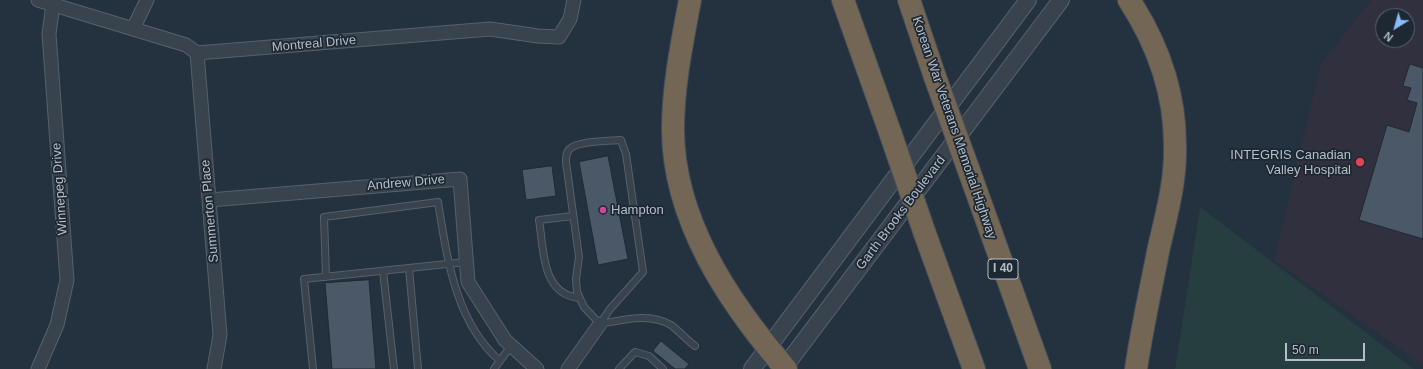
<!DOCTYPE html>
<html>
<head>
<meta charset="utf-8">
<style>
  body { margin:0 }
  #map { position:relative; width:1423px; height:369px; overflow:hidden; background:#24313e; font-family:Helvetica,sans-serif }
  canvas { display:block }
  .north { position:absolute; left:1375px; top:8px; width:40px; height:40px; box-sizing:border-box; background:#1d2833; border:1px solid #59646f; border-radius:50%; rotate:217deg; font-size:11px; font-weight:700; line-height:16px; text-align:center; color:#b4bec9 }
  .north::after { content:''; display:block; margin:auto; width:14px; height:18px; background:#8bbcf8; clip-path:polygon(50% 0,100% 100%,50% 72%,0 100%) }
  .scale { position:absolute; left:1285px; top:343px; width:80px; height:18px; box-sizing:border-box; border:2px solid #b4bec9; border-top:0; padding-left:5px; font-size:12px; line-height:14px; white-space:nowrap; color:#b4bec9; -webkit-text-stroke:3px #1d2833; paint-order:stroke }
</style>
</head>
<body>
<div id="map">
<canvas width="1423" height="369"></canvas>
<div class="north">N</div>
<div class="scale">50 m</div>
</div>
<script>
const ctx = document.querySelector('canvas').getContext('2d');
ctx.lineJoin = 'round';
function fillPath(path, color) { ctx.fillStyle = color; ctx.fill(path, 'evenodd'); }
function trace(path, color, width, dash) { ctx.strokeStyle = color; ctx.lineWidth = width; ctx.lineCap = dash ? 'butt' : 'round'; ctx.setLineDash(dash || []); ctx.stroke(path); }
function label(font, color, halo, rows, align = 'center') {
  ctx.font = font + ' Helvetica,sans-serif'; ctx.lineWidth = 3.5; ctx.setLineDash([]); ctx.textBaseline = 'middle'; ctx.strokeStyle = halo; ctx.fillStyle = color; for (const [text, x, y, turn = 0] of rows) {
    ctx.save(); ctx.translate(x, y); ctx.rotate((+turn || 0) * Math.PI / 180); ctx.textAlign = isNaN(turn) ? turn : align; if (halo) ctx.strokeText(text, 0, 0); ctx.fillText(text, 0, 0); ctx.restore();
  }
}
fillPath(new Path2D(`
  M 1371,0 L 1423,0 L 1423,365 L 1274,260 L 1321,64 ZM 1383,16 L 1407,16 L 1407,40 L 1383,40 Z`), '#31303f');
fillPath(new Path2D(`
  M 1200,207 L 1414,369 L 1175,369 Z`), '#263e3f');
const building = new Path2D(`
  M 1410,64 L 1423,68 L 1423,239 L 1359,220 L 1387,125 L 1409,132 L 1417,103 L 1407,100 L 1411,88 L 1403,86 Z
  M 608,156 L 628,259 L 598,265 L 579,162 Z
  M 552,166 L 556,196 L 526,200 L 522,170 Z
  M 369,280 L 376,369 L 332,369 L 325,283 Z
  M 661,341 L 689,364 L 685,369 L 675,369 L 653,351 Z`);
fillPath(building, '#4a5867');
trace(building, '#1f2a35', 1);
const service = new Path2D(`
  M 621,140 L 626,154 L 643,272 L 610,309 L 600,324 L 584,307 L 577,292 L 576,279 L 579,257 L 566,162 C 566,157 566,151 571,148 C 578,141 610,141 621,140 Z
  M 573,216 L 539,220 C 544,249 541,294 579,298
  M 409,268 L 418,369
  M 383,271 L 394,369
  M 326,277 L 324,217 L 438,202 C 447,257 455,322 500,361
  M 600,324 C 622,320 650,312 671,325 C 679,331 687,340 695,346
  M 313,369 L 304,279 L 466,262
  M 494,369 L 511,346
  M 619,369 L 635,352 L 649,356 L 663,369`);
const minor = new Path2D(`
  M 38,0 L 186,45 L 197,53 L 490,29 L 538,36 L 559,37 L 570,19 L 574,0
  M 133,29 L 147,0
  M 197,53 L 220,335 L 214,369
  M 210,200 L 460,179 L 468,282 L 505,340 L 537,369
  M 38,369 L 57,325 L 67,280 L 49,34 L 53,4
  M 568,369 L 600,324`);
const tertiary = new Path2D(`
  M 752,369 L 1028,0
  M 783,369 L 1061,0`);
const motorway = new Path2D(`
  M 690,0 C 682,43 673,86 673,129 C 673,220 729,303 786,369
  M 843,0 L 891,135
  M 909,0 L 935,77
  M 1129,0 C 1157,43 1175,93 1175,145 C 1176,180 1167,213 1159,247 C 1151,288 1142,328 1136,369
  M 968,168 L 1040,369
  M 925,234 L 974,369`);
trace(service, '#56616c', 8);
trace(minor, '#56616c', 15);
trace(tertiary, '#56616c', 18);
trace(motorway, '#434e59', 24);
trace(service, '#38434e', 6);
trace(minor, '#38434e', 13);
trace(tertiary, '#38434e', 16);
trace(motorway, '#746655', 22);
const motorwayBridge = new Path2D(`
  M 935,77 L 968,168
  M 891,135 L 925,234`);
trace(motorwayBridge, '#434e59', 24, []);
trace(motorwayBridge, '#746655', 22);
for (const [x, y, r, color] of [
  [1360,162,5,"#e0444e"],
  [603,210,4,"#d1479c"]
]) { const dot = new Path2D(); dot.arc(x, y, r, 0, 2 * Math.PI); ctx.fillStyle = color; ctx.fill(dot); trace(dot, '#1d2833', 1.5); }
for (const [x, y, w] of [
  [1003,269,30]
]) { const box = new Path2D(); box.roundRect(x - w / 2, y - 10, w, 20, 3); ctx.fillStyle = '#1d2833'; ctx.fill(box); trace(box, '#b4bec9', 1); }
label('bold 12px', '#b4bec9', null, [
  ["I 40",1003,269]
]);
label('13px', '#b4bec9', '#1d2833', [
  ["Montreal Drive",314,44,-5],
  ["Korean War Veterans Memorial Highway",954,128,71],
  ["Andrew Drive",406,183,-5],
  ["Winnepeg Drive",60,189,-94],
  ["Summerton Place",210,211,-95],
  ["Garth Brooks Boulevard",901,213,-53]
]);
label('13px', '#b4bec9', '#1d2833', [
  ["INTEGRIS Canadian",1351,155],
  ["Valley Hospital",1351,170],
  ["Hampton",611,210,"left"]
], 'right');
</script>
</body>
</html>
